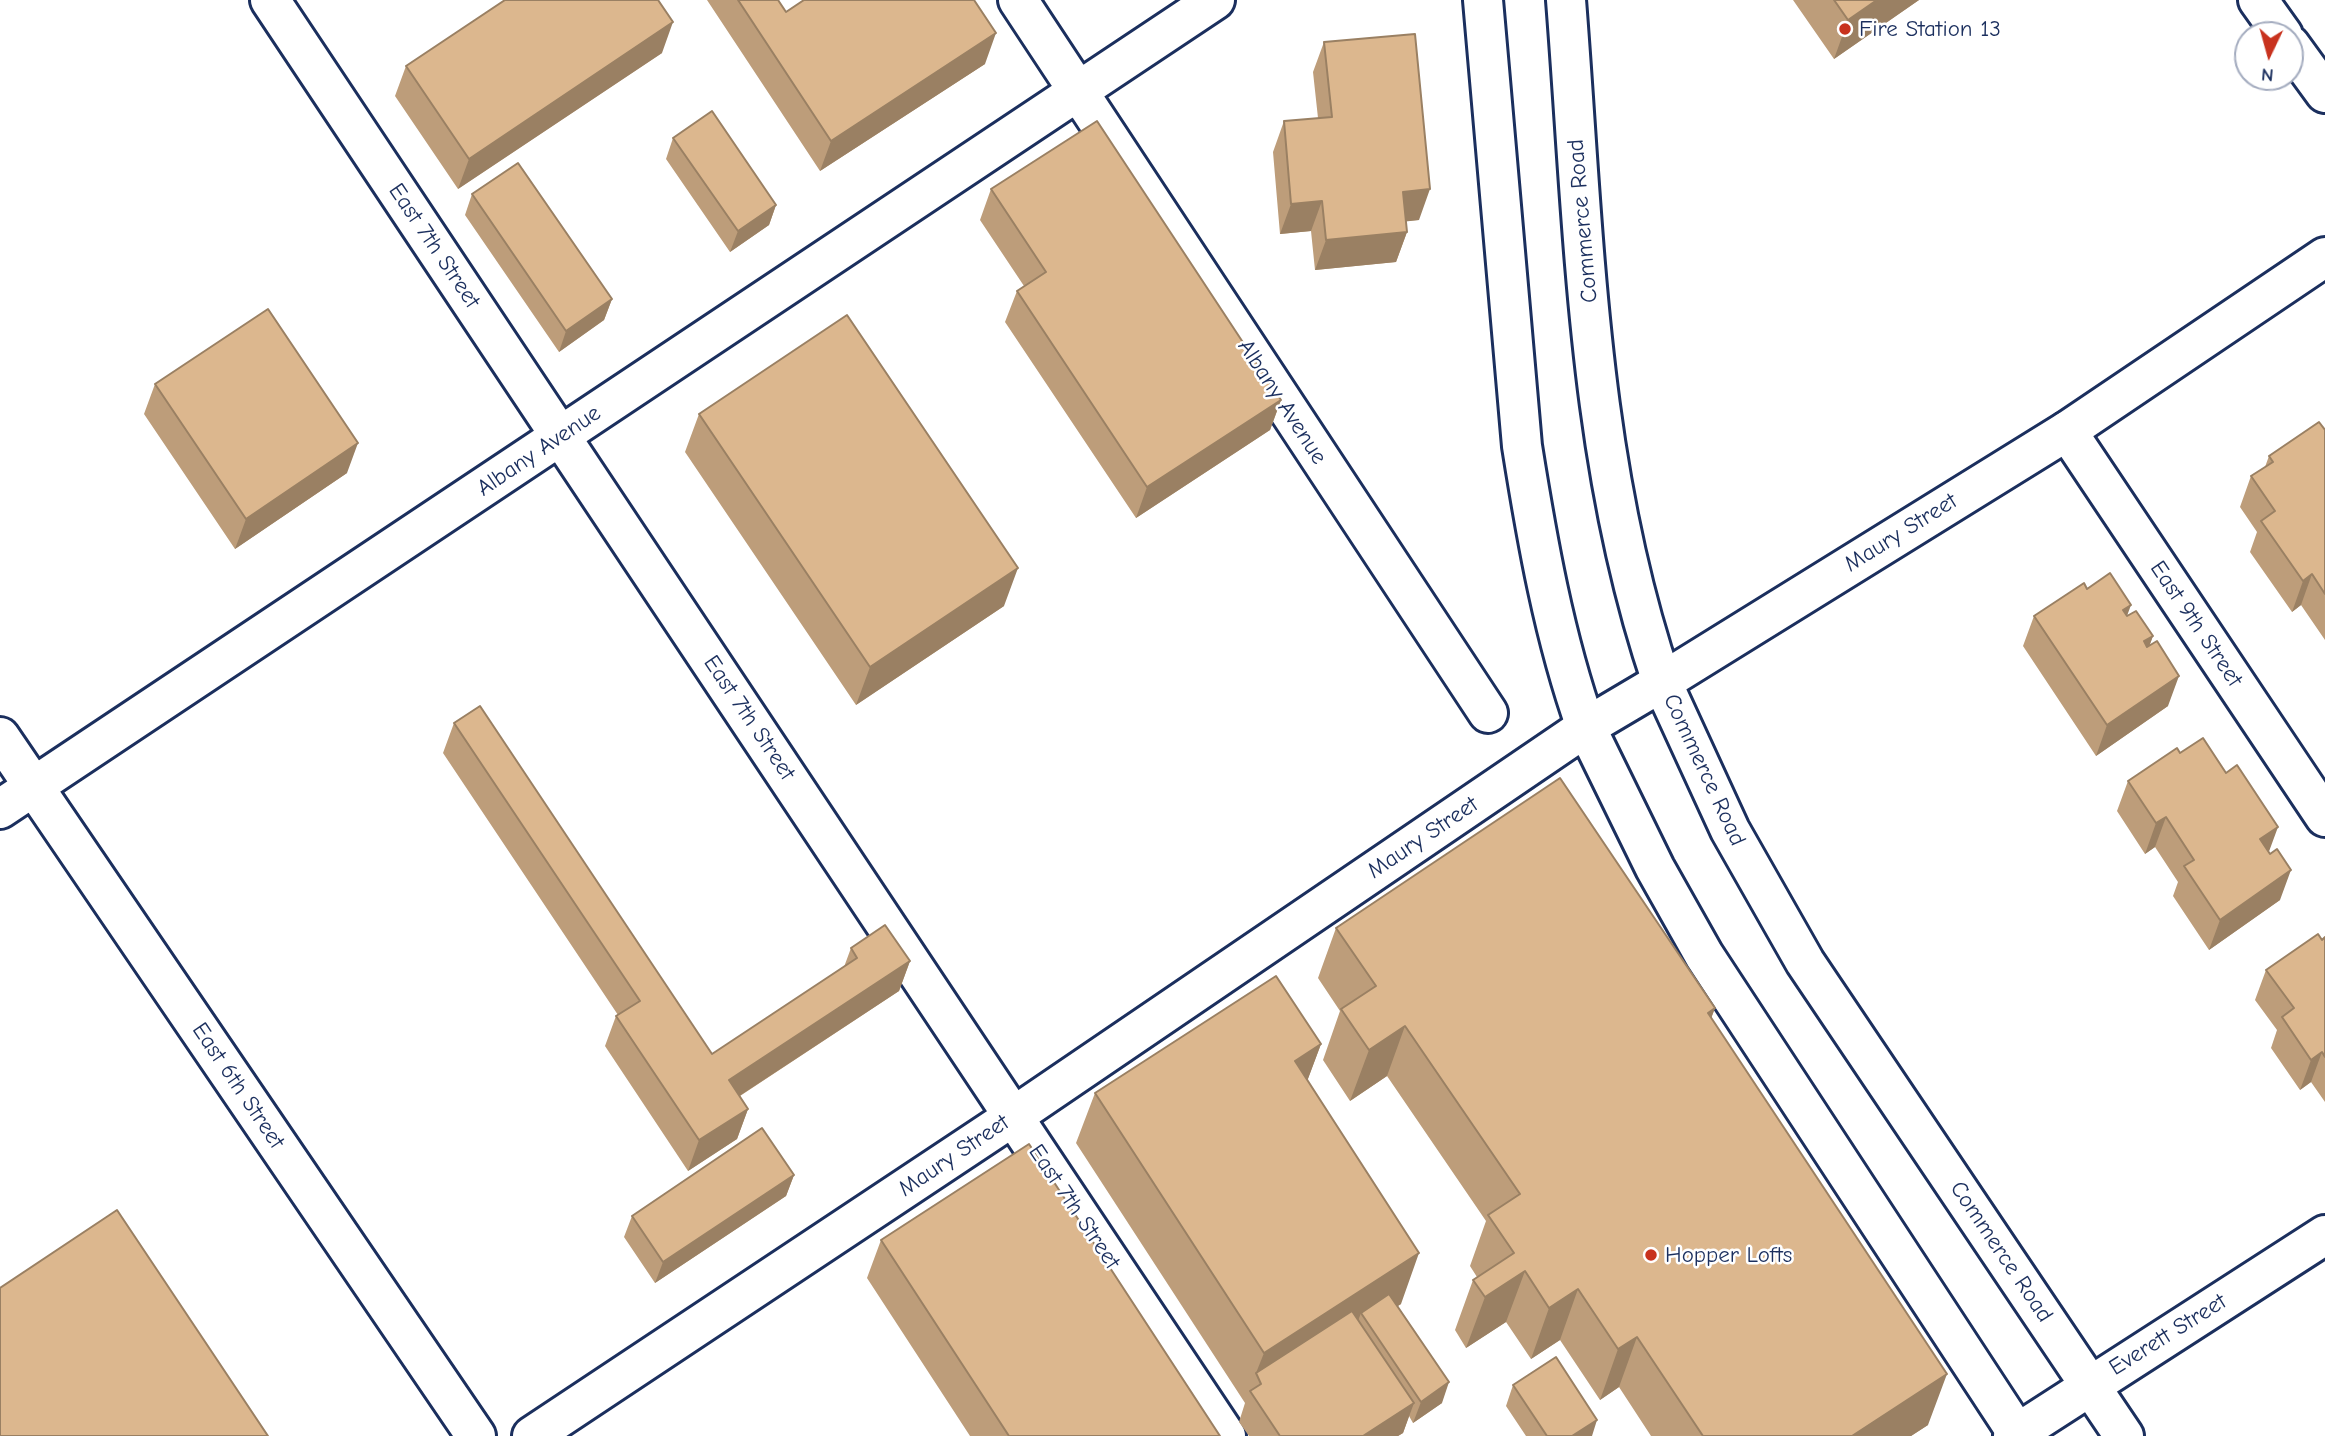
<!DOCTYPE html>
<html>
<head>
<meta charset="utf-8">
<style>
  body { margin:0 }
  #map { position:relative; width:2325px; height:1436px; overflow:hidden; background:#fff; font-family:"Comic Neue",sans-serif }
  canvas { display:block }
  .north { position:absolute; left:2234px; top:21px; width:70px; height:70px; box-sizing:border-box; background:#fff; border:2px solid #a4acbf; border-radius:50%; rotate:185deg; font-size:19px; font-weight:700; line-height:28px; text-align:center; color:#1b2f5e }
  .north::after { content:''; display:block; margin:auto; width:24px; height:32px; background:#c8321e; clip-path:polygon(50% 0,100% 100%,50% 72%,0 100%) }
</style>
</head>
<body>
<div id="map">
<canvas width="2325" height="1436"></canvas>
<div class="north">N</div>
</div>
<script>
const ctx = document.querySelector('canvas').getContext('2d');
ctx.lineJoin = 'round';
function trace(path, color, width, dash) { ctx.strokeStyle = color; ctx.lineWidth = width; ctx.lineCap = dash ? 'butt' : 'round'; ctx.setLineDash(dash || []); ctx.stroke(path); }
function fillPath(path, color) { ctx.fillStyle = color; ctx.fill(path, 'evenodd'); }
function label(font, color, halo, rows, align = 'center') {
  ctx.font = font + ' "Comic Neue",sans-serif'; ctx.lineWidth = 5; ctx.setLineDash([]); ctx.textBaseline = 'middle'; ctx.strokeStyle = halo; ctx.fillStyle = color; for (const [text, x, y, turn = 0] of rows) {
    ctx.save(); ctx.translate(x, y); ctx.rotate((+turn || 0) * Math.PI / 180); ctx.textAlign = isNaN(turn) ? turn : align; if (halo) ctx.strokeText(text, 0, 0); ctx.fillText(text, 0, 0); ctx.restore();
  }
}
const minor = new Path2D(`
  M 270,0 L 1226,1436
  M 1018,0 L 1488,713
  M 2258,0 L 2283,35
  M 2290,45 L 2325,93
  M 2067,431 L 2325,817
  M 0,737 L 476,1436
  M 0,809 L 1215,0
  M 2013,1436 L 2325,1235`);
const tertiary = new Path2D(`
  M 1662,682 L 2067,431 L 2325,257`);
const secondary = new Path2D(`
  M 1483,0 L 1522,446 C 1537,540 1554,637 1586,727
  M 1566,0 C 1584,228 1587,463 1662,682`);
const primary = new Path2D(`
  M 1586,727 L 1655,868 L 1704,955 L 2019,1436
  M 532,1436 L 1014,1116 L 1586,727 L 1662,682 L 1730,830 L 1805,962 L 2124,1436`);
trace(minor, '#1b2f5e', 44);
trace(tertiary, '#1b2f5e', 44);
trace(secondary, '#1b2f5e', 44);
trace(primary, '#1b2f5e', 44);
trace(minor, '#fff', 38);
trace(tertiary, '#fff', 38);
trace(secondary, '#fff', 38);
trace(primary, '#fff', 38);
fillPath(new Path2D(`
  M 707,0 L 778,0 L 786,12 L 985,64 L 820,171 Z
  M 1793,0 L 1919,0 L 1834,59 Z
  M 1324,42 L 1419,220 L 1405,221 L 1407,232 L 1396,262 L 1315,270 L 1311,231 L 1280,234 L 1273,152 L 1284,121 L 1318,118 L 1313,72 Z
  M 662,53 L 458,189 L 395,96 L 406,66 Z
  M 673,138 L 776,205 L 769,225 L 730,252 L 666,159 Z
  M 991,189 L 1281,400 L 1270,430 L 1136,518 L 1005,322 L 1017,291 L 1024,286 L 980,220 Z
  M 472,194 L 612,299 L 604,320 L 559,352 L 465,215 Z
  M 155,384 L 347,473 L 235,549 L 144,414 Z
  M 699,414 L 1004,606 L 856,705 L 685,452 Z
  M 2325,430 L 2325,640 L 2301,605 L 2292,612 L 2250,552 L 2257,532 L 2240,507 L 2251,476 L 2265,467 L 2269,456 Z
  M 2087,589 L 2153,636 L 2149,646 L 2168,706 L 2096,756 L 2023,646 L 2034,616 Z
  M 454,723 L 712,1054 L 844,967 L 851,948 L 910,961 L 899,991 L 740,1096 L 748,1109 L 737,1139 L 688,1171 L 605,1046 L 616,1016 L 618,1015 L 443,753 Z
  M 2180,753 L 2269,852 L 2280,900 L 2209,950 L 2173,896 L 2178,882 L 2155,847 L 2145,854 L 2117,811 L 2128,781 Z
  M 1336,928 L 1715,1008 L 1711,1018 L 1928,1425 L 1911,1436 L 1651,1436 L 1619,1387 L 1600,1400 L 1560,1340 L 1531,1359 L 1506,1322 L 1466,1348 L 1455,1330 L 1473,1280 L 1477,1277 L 1470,1266 L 1486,1221 L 1387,1076 L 1350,1101 L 1323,1060 L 1340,1011 L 1318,978 Z
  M 2325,937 L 2325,1102 L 2311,1082 L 2300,1090 L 2271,1048 L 2277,1030 L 2255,1000 L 2266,970 Z
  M 1321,1044 L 1307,1081 L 1401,1304 L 1398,1306 L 1442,1403 L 1413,1423 L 1409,1416 L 1403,1433 L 1398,1436 L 1249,1436 L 1239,1422 L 1245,1403 L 1076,1143 L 1095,1093 Z
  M 794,1175 L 786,1196 L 655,1283 L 624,1237 L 632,1216 Z
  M 881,1240 L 1220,1436 L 970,1436 L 867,1278 Z
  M 1513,1385 L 1592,1436 L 1526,1436 L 1506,1406 Z`), '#bd9d7a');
fillPath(new Path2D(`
  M 1877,0 L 1919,0 L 1834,59 L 1848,20 Z
  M 673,22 L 662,53 L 458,189 L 469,159 Z
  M 996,33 L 985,64 L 820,171 L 831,141 Z
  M 1430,189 L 1419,220 L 1392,223 L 1403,192 Z
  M 1322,201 L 1311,231 L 1280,234 L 1291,204 Z
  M 776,205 L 769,225 L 730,252 L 738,231 Z
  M 1407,232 L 1396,262 L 1315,270 L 1326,240 Z
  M 612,299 L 604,320 L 559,352 L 566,331 Z
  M 1281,400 L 1270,430 L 1136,518 L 1147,487 Z
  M 358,443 L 347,473 L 235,549 L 246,519 Z
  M 1018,568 L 1004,606 L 856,705 L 870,667 Z
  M 2312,574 L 2301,605 L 2292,612 L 2303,581 Z
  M 2131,605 L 2120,635 L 2123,610 Z
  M 2153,636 L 2142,666 L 2144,641 Z
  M 2179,676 L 2168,706 L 2096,756 L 2107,725 Z
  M 2166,817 L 2155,847 L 2145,854 L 2156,823 Z
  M 2278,827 L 2267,857 L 2260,839 Z
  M 2291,870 L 2280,900 L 2209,950 L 2220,920 Z
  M 910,961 L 899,991 L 718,1110 L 729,1080 Z
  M 1715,1008 L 1696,1059 L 1708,1013 Z
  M 1405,1026 L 1387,1076 L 1350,1101 L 1369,1050 Z
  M 1321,1044 L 1302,1095 L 1295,1061 Z
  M 2322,1052 L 2311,1082 L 2300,1090 L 2311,1060 Z
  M 748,1109 L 737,1139 L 688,1171 L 699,1140 Z
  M 794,1175 L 786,1196 L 655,1283 L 663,1262 Z
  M 1419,1253 L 1401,1304 L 1368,1324 L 1361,1313 L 1353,1334 L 1261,1384 L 1256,1373 L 1264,1353 Z
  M 1525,1271 L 1506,1322 L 1466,1348 L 1485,1297 Z
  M 1578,1289 L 1560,1340 L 1531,1359 L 1549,1308 Z
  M 1637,1337 L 1619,1387 L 1600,1400 L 1618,1349 Z
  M 1947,1374 L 1928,1425 L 1911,1436 L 1852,1436 Z
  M 1449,1382 L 1442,1403 L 1413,1423 L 1421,1402 Z
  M 1414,1403 L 1403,1433 L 1398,1436 L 1363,1436 Z
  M 1597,1420 L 1592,1436 L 1572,1436 Z`), '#9a8063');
const building = new Path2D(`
  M 505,0 L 658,0 L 673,22 L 469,159 L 406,66 Z
  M 738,0 L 778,0 L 786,12 L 804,0 L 974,0 L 996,33 L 831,141 Z
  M 1834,0 L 1877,0 L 1848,20 Z
  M 1415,34 L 1430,189 L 1403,192 L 1407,232 L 1326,240 L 1322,201 L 1291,204 L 1284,121 L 1332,117 L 1324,42 Z
  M 712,111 L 776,205 L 738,231 L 673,138 Z
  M 1097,121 L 1281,400 L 1147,487 L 1017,291 L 1046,272 L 991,189 Z
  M 518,163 L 612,299 L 566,331 L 472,194 Z
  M 268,309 L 358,443 L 246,519 L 155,384 Z
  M 847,315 L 1018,568 L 870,667 L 699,414 Z
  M 2319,422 L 2325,430 L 2325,594 L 2312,574 L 2303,581 L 2261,521 L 2275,511 L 2251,476 L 2273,462 L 2269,456 Z
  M 2110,573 L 2131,605 L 2123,610 L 2127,616 L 2136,611 L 2153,636 L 2144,641 L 2147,647 L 2157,641 L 2179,676 L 2107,725 L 2034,616 L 2084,583 L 2087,589 Z
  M 480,706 L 712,1054 L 857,958 L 851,948 L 885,925 L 910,961 L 729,1080 L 748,1109 L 699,1140 L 616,1016 L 640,1001 L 454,723 Z
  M 2203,738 L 2226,773 L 2237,765 L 2278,827 L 2260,839 L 2270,854 L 2277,849 L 2291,870 L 2220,920 L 2184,866 L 2194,860 L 2166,817 L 2156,823 L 2128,781 L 2177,748 L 2180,753 Z
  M 1560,778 L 1715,1008 L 1708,1013 L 1947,1374 L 1852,1436 L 1703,1436 L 1637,1337 L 1618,1349 L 1578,1289 L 1549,1308 L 1525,1271 L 1485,1297 L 1473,1280 L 1514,1253 L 1488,1215 L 1520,1194 L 1405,1026 L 1369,1050 L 1341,1009 L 1376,986 L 1336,928 Z
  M 2318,934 L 2322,940 L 2325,937 L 2325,1057 L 2322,1052 L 2311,1060 L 2282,1017 L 2294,1008 L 2266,970 Z
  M 1276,976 L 1321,1044 L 1295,1061 L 1419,1253 L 1264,1353 L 1095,1093 Z
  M 762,1128 L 794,1175 L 663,1262 L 632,1216 Z
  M 1029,1144 L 1220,1436 L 1009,1436 L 881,1240 Z
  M 117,1210 L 268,1436 L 0,1436 L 0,1288 Z
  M 1389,1294 L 1449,1382 L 1421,1402 L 1361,1313 Z
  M 1352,1311 L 1414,1403 L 1363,1436 L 1280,1436 L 1250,1391 L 1261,1384 L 1256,1373 Z
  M 1556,1357 L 1597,1420 L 1572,1436 L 1547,1436 L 1513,1385 Z`);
fillPath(building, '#dcb78e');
trace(building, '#9a8063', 2);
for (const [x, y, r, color] of [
  [1845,29,7,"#c8321e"],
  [1651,1255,7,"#c8321e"]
]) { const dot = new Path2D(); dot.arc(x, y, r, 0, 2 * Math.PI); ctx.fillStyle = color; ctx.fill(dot); trace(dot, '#fff', 2.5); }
label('23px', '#1b2f5e', '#fff', [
  ["Fire Station 13",1859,29],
  ["Hopper Lofts",1665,1255]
], 'left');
label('23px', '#1b2f5e', '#fff', [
  ["Commerce Road",1583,221,-95],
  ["East 7th Street",434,246,56],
  ["Albany Avenue",1282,402,57],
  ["Albany Avenue",539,451,-34],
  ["Maury Street",1901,533,-32],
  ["East 9th Street",2196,624,56],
  ["East 7th Street",749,718,56],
  ["Commerce Road",1704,770,65],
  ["Maury Street",1423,838,-34],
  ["East 6th Street",238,1086,56],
  ["Maury Street",954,1156,-34],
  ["East 7th Street",1074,1207,56],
  ["Commerce Road",2001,1252,56],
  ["Everett Street",2168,1335,-32]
]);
</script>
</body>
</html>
